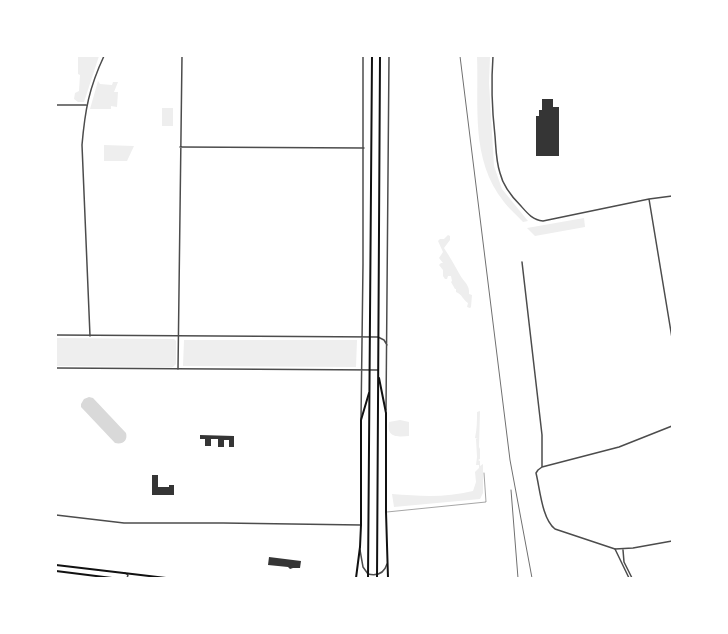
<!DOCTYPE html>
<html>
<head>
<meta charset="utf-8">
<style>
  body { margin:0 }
  #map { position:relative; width:728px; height:634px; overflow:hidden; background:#fff; font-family:"Fira Sans",sans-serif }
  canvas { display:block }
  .frame { position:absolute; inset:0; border:57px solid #fff; pointer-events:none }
</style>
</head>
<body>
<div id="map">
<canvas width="728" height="634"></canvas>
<div class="frame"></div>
</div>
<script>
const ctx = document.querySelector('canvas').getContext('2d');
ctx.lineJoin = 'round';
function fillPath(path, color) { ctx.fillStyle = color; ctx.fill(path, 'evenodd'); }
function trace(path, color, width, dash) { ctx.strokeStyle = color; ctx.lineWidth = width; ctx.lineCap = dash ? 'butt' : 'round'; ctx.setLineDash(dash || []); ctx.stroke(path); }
fillPath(new Path2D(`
  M 78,56 L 99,56 L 84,102 L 78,102 L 74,99 L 75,93 L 79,91 L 80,75 L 78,74 Z
  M 477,56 L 490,56 L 489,83 L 494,166 L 502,189 L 528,221 L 523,222 C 517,215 509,209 504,202 C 470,159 479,107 477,56 Z
  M 98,81 L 100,84 L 112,85 L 113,82 L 118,82 L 114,92 L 118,92 L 117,107 L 111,106 L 111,109 L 90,109 Z
  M 162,108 L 173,108 L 173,126 L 162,126 Z
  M 104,145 L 134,146 L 127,161 L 104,161 Z
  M 584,218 L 585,227 L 535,236 L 527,228 Z
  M 448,235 L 450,236 L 450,240 L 444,248 C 450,257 455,266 460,275 C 464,282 470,285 469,294 L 472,295 L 471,307 L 470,308 L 467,307 L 468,303 C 463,300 462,294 456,292 L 456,289 L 455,289 L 451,282 L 452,281 L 451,276 L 448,276 L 447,279 L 445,279 L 443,276 L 443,270 L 439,265 L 441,263 L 443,263 L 439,258 L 443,252 L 438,241 L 440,239 L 444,239 Z
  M 56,338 L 174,339 L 176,341 L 176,364 L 173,367 L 56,366 Z
  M 184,340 L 357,340 L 356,367 L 183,366 Z
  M 480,411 L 479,447 L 480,449 L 480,459 L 478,460 L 480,461 L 480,466 L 483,464 L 483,493 L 480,499 L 394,507 L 392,494 C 420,496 445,498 473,491 L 476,482 L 475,472 L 479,468 L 479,465 L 476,465 L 477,457 L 476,439 L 478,439 L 475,438 C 477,429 477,420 477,412 Z
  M 400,420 L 409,422 L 409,436 C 398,437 386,438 389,422 Z`), '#eee');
fillPath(new Path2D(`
  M 89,397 L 93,398 L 126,433 C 128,440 123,445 115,443 L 81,407 L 81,404 L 84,399 Z`), '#d9d9d9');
fillPath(new Path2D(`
  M 542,99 L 553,99 L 553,107 L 559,107 L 559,156 L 536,156 L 536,116 L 539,116 L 539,110 L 542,110 Z
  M 200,435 L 234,436 L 234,447 L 229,447 L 229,440 L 224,440 L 224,447 L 218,447 L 218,439 L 211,439 L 211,446 L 205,446 L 205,439 L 200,439 Z
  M 152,475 L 158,475 L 158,487 L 169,487 L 169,485 L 174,485 L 174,495 L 152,495 Z
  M 269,557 L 301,561 L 300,568 L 293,568 L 290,569 L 288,567 L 268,565 Z`), '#353535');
trace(new Path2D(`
  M 387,512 L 486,502 L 484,473`), '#4c4c4c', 0.5);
trace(new Path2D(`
  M 493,56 C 491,83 492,110 495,136 C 496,148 496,161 500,173 C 503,186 512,197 521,206 C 528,214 533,220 543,221 L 649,199 L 672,196
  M 56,105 L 86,105
  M 180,147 L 364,148
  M 649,199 L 672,338
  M 522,262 L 542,435 L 542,467
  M 90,336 L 82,145 C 85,110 89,88 104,56
  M 178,369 L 182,56
  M 56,515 L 124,523 L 223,523 L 361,525
  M 615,549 L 555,529 C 542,519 540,489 536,473 L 538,470 L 542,467 L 619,447 L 672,426
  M 125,573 L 128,575 L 127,578`), '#4c4c4c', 1.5);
trace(new Path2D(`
  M 56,335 L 378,337 L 384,340 L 387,345
  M 56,368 L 378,370
  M 386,410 L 389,56
  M 361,419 L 363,264 L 363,56
  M 360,550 L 363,567 L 368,574 C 377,576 384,574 387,564
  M 623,550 L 624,562 L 632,578
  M 629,578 L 615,549 L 633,548 L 672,541`), '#4c4c4c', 1.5);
trace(new Path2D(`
  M 379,378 L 386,413 L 386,512 L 388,578
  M 56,565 L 166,578
  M 56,571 L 112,578
  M 356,578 L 360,547 L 361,525 L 361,420 L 369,393`), '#111', 2);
trace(new Path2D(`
  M 368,578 L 372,56
  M 377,578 L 380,56`), '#111', 2);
trace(new Path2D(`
  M 460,56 L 510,460 L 532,578
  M 511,490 L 518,578`), '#707070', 1);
</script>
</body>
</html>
